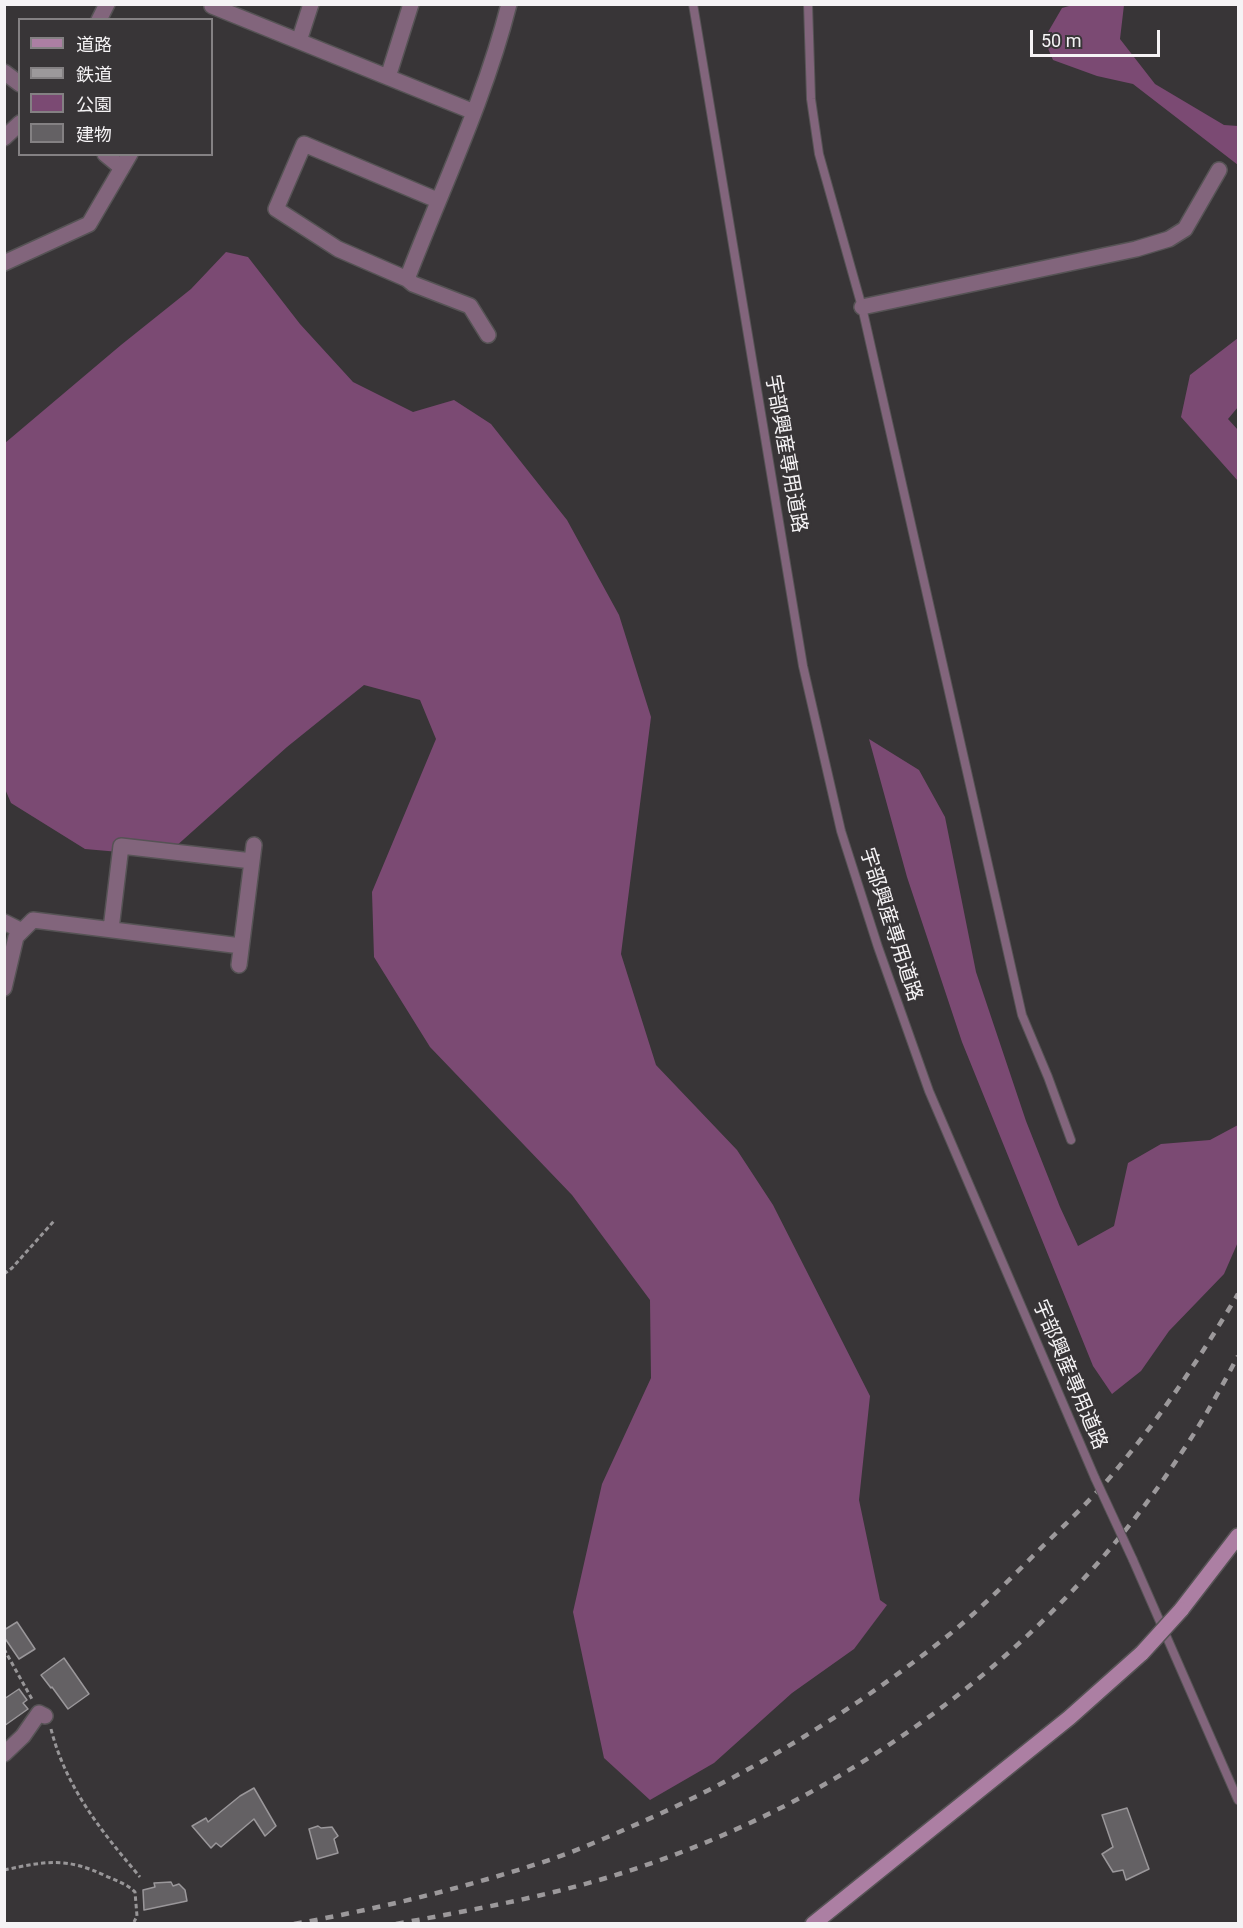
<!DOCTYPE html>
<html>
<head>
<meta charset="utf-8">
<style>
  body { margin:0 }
  #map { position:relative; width:1243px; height:1928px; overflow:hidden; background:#383537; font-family:Roboto,"Noto Sans JP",sans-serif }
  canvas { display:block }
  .frame { position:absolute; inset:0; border:6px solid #f5f3f5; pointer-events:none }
  .legend { position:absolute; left:18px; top:18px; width:195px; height:138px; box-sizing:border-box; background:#383537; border:2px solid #848183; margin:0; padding:8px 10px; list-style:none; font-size:18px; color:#f5f3f5 }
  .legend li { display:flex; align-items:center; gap:12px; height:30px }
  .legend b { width:30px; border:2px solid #848183 }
  .scale { position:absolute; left:1030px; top:30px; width:130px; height:27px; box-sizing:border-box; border:3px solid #f5f3f5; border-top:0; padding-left:8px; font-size:18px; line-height:21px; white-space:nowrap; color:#f5f3f5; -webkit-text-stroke:4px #383537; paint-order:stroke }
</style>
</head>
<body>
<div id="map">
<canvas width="1243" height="1928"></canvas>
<div class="frame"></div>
<ul class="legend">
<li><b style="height:8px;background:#ac7fa3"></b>道路</li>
<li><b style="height:8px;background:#9c999b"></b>鉄道</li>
<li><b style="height:16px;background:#7b4a73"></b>公園</li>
<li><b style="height:16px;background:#646164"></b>建物</li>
</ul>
<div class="scale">50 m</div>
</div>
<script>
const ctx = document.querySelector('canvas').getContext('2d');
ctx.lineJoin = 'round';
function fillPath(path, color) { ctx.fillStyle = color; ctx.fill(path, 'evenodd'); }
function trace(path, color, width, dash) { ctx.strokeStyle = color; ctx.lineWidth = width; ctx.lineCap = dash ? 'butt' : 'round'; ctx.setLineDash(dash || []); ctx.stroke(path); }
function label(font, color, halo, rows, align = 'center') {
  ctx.font = font + ' Roboto,"Noto Sans JP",sans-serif'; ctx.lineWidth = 5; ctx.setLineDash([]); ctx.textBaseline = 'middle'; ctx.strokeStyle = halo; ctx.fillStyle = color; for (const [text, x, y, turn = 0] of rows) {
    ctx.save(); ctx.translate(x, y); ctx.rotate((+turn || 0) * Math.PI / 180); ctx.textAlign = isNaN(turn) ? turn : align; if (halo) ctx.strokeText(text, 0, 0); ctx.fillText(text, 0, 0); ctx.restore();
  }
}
fillPath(new Path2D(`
  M 1076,4 L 1124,5 L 1120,39 L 1155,84 L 1224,125 L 1238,126 L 1238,165 L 1133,84 L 1097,76 L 1053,60 L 1044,39 L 1062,8 Z
  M 226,252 L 248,257 L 300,324 L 353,382 L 413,412 L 454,400 L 491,424 L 567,520 L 619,615 L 651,717 L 621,954 L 656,1065 L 737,1150 L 773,1205 L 870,1396 L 859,1500 L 880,1600 L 887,1605 L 854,1649 L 792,1693 L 714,1763 L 650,1800 L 604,1758 L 573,1612 L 602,1484 L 651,1378 L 650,1300 L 572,1195 L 430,1047 L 374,957 L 372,892 L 436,739 L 420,700 L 364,685 L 287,747 L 165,856 L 85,849 L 11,803 L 5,789 L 5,443 L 121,345 L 191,289 Z
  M 1238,338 L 1238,407 L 1228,419 L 1238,430 L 1238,481 L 1181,417 L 1190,375 Z
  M 869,739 L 919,770 L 945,817 L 976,972 L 1026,1121 L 1060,1207 L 1078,1246 L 1114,1226 L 1128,1163 L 1161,1144 L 1210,1140 L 1238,1125 L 1238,1242 L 1224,1274 L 1169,1331 L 1141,1371 L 1112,1394 L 1093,1366 L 962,1042 L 907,877 Z`), '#7b4a73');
const building = new Path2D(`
  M 17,1622 L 35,1649 L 19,1659 L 4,1637 L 4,1630 Z
  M 64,1658 L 89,1694 L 68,1709 L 52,1687 L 51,1688 L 41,1675 Z
  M 19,1689 L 27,1700 L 23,1703 L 28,1709 L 4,1726 L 4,1699 Z
  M 254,1788 L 276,1826 L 265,1836 L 254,1819 L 221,1847 L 216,1843 L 211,1848 L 192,1826 L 206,1818 L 208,1822 L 240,1796 Z
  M 1127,1808 L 1149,1869 L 1126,1880 L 1123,1870 L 1113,1872 L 1102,1854 L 1113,1847 L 1102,1815 Z
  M 318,1826 L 321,1828 L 332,1827 L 338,1836 L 334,1839 L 338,1853 L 317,1859 L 309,1829 Z
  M 171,1882 L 173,1886 L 179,1884 L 185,1890 L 187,1901 L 144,1910 L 143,1890 L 155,1887 L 154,1883 Z`);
fillPath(building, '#646164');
trace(building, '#9a979a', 1.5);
const lane = new Path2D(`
  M 693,4 L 803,666 L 841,831 L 878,947 L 929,1091 L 1095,1478
  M 808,4 L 811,99 L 819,154 L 862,307 L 1022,1015 L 1048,1077 L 1071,1140
  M 1133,1560 L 1238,1800`);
const street = new Path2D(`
  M 212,6 L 474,112
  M 99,20 L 107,4
  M 299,41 L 311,4
  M 4,72 L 20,84
  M 388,77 L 411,4
  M 4,138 L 20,123
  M 105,154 L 122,168
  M 437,200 L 304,144 L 276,209 L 338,249 L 407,279 L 413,284 L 470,306 L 488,335
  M 4,263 L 89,224 L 130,154
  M 407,279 C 442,188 485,99 509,4
  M 862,307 L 1136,249 L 1169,239 L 1185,229 L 1219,170
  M 4,922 L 22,931
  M 111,929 L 121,846 L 252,861
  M 239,965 L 254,845
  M 4,988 L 16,937 L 33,920 L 241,946
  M 4,1754 L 23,1736 L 39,1713 L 45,1716`);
const secondary = new Path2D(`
  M 1181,1610 L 1238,1536
  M 813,1924 L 1069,1718 L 1142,1653`);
trace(lane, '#565355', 10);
trace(street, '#565355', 18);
trace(secondary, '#565355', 18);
trace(new Path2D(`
  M 4,1274 L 12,1268 L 54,1221
  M 4,1649 L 33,1701
  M 51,1729 C 66,1788 102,1832 140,1877
  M 4,1870 C 47,1861 66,1857 106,1876 C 117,1881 127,1884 135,1892 L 137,1916 L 134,1922 L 129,1924`), '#989698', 3, [4.5, 3]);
trace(lane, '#82657c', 8);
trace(street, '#82657c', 15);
trace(secondary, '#ac7fa3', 15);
trace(new Path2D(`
  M 294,1924 C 377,1909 460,1889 540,1863 C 575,1852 610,1836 644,1821 C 754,1772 856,1709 950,1634 C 983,1607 1014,1575 1044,1545 C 1072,1518 1101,1490 1125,1459 C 1167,1408 1204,1351 1238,1294
  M 396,1924 C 471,1910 546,1897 619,1874 C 845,1803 1052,1652 1182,1452 C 1203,1421 1221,1388 1238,1356`), '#9c999b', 4.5, [8, 8]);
const laneBridge = new Path2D(`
  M 1095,1478 L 1133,1560`);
const secondaryBridge = new Path2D(`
  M 1142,1653 L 1181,1610`);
trace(laneBridge, '#565355', 10, []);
trace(secondaryBridge, '#565355', 18, []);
trace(laneBridge, '#82657c', 8);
trace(secondaryBridge, '#ac7fa3', 15);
label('20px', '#f5f3f5', '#383537', [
  ["宇部興産専用道路",785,454,80],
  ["宇部興産専用道路",890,925,72],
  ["宇部興産専用道路",1069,1375,67]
]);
</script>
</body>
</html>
